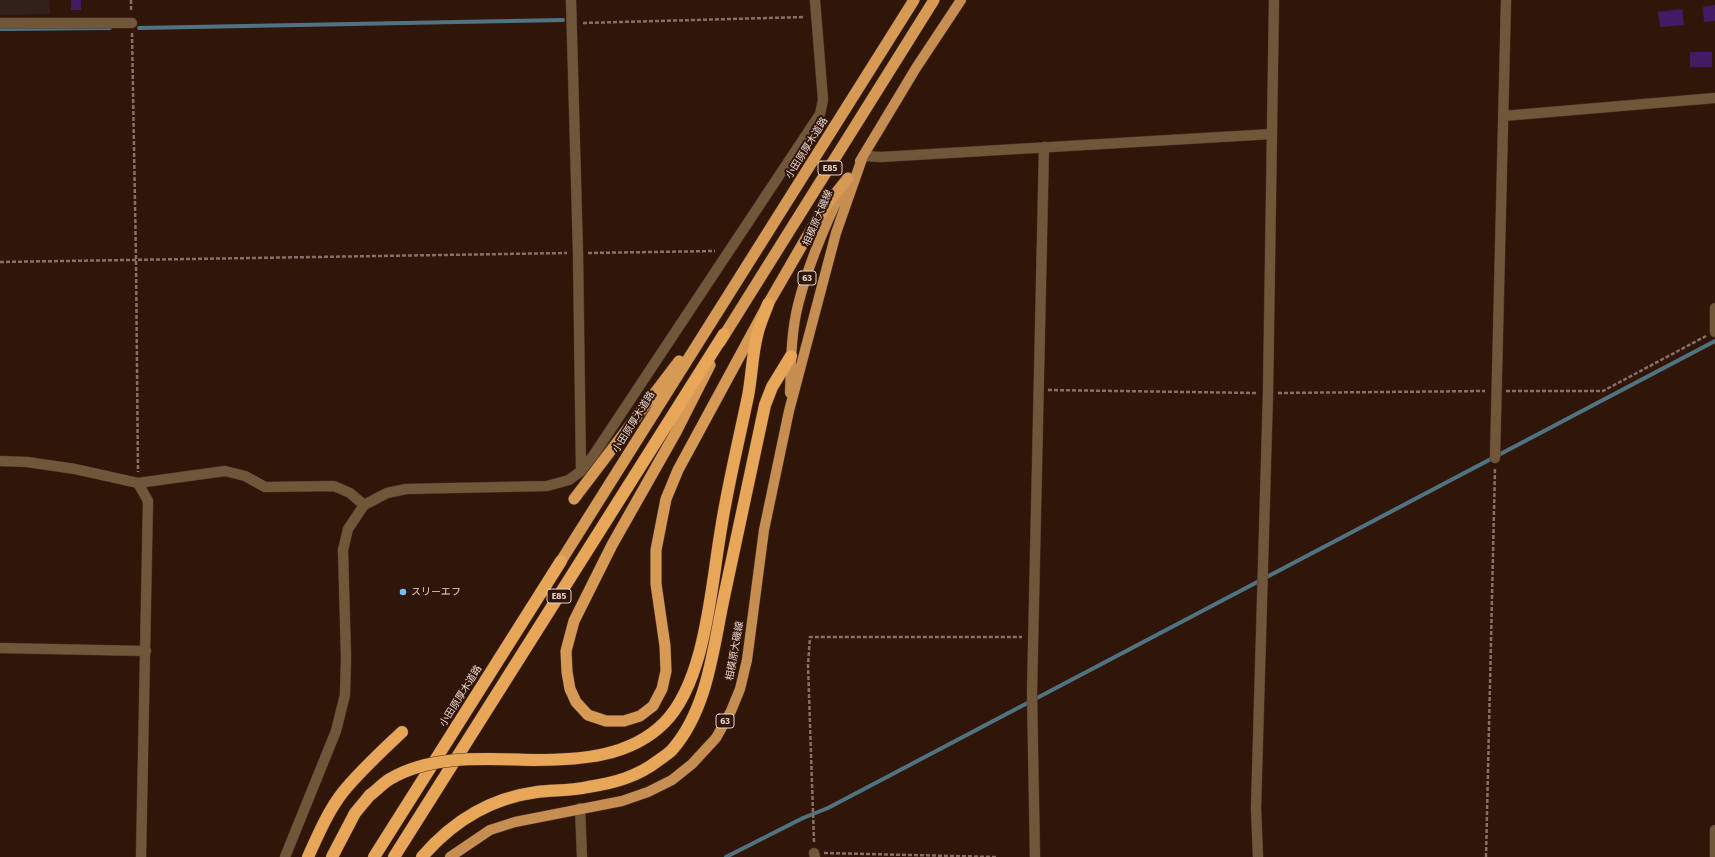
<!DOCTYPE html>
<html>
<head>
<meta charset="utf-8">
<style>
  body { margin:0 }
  canvas { display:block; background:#301609 }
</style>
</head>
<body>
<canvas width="1715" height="857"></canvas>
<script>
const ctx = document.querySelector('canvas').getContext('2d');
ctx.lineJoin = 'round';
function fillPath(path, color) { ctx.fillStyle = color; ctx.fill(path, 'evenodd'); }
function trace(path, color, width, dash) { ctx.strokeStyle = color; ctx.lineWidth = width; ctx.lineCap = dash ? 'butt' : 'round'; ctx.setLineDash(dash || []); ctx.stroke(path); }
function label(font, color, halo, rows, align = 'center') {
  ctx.font = font + ' "Fira Sans","Noto Sans JP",sans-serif'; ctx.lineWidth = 4; ctx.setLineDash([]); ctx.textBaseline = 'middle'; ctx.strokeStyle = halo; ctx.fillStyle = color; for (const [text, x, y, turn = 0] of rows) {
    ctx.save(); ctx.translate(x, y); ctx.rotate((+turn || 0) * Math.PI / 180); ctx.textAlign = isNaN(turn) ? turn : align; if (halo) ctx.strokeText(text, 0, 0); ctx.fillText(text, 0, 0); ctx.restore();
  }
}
fillPath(new Path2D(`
  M 0,0 L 49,0 L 50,14 L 0,15 Z`), '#32201c');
trace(new Path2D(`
  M 139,28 L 563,20
  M 0,29 L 110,28
  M 726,857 L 803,818 L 828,808 L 1715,341`), '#507384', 4);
fillPath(new Path2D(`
  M 71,0 L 81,0 L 81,10 L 71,10 Z
  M 1715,5 L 1715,21 L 1704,22 L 1703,7 Z
  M 1682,9 L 1684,25 L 1660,27 L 1658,12 Z
  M 1690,52 L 1712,52 L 1712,67 L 1690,67 Z`), '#411c64');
const minor = new Path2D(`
  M 571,0 L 578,253 L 581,471
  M 0,23 L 132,23
  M 1503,116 L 1715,98
  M 863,156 L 881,157 L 1272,134
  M 1715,308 L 1715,332
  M 1495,458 L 1506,0
  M 0,461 L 27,462 L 75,469 L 138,483 L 225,471 L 245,476 L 265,487 L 334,486 L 350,493 L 364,505
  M 138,483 L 148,501 L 141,857
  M 0,648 L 146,651
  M 580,808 L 582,857
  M 814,853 L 815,857
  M 285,857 L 336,731 L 345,695 L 346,658 L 343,550 L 348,529 L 364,505 L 387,493 L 406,489 L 547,486 L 569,480 L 581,471 L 593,456 L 820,114 L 823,100 L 815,0
  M 1035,857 L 1032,693 L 1044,147
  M 1258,857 L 1256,808 L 1268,393 L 1274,0
  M 1715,857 L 1715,830`);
const primary = new Path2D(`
  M 860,161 L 916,68 L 961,0
  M 790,393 C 791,363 791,333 798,305 C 808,265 825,225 843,188
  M 450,857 L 490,830 L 515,822 L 622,801 L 648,792 L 672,780 L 692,764 L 716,738 L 731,711 L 740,689 L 747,660 L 764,530 L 789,411 L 836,233 L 863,156`);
const trunk = new Path2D(`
  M 720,342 L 934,0
  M 710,365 L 676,432 L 612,545 L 574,621 L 566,651 L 567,672 L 570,689 L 576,702 L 588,715 L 606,721 L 624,721 L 640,716 L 653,706 L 662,689 L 666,671 L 665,646 L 656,584 L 656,550 L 666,499 L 678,470 L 768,304 L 812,228 L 828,203 L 848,178
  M 574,499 L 679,361
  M 561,561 L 914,0`);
const motorway = new Path2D(`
  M 534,760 C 580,760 630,757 664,723 C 706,681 711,586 721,529 C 728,484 739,440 748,396 C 752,376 752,355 757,336 C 759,325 764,315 768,304
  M 308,857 C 318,835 328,811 343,792 C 361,770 382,751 402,732
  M 332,857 L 355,813 L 370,795
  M 374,857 L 561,561
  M 394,857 L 724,334
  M 422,857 C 452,822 491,798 537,792 C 554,790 571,791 588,787 C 614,783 637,777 659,760 C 663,757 668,754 672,750 C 708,709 713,648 724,597 C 738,533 751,469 765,405 L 772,387 L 791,356`);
trace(minor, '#4d3428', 11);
trace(primary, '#4d3428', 11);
trace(trunk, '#4d3428', 12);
trace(motorway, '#4d3428', 13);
trace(new Path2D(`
  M 131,0 L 131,12
  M 583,23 L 805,17
  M 132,33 L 136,260 L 138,472
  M 588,253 L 715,251
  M 0,262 L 567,253
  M 1048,390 L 1257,393
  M 1506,391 L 1603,391 L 1706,336
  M 1278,393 L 1485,391
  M 814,842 L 808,665 L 810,637 L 1022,637
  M 824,853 L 996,857
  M 1486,857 L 1495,468`), '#867066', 2.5, [4, 2]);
trace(minor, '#71573a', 10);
trace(primary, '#c68f51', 10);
trace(trunk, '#d79a55', 11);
trace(motorway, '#e8a659', 12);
const motorwayBridge = new Path2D(`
  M 370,795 C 377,790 383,783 390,779 C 432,754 487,759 534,760`);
trace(motorwayBridge, '#4d3428', 13, []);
trace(motorwayBridge, '#e8a659', 12);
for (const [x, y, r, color] of [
  [403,592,4,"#7bbef8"]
]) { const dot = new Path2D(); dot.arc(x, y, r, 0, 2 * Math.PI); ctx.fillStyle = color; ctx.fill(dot); trace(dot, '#301609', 1.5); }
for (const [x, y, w] of [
  [830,168,24],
  [807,278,18],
  [559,596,24],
  [725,721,18]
]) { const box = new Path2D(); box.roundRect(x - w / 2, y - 7, w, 14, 3); ctx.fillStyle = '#301609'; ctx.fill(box); trace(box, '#e5d3cb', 1); }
label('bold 9px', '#e5d3cb', null, [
  ["E85",830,168],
  ["63",807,278],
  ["E85",559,596],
  ["63",725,721]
]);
label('10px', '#e5d3cb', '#301609', [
  ["小田原厚木道路",807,148,-58],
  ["相模原大磯線",818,218,-67],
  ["小田原厚木道路",634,422,-58],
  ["相模原大磯線",735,651,-80],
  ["小田原厚木道路",461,696,-58]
]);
label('10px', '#e5d3cb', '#301609', [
  ["スリーエフ",411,592]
], 'left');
</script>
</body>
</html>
